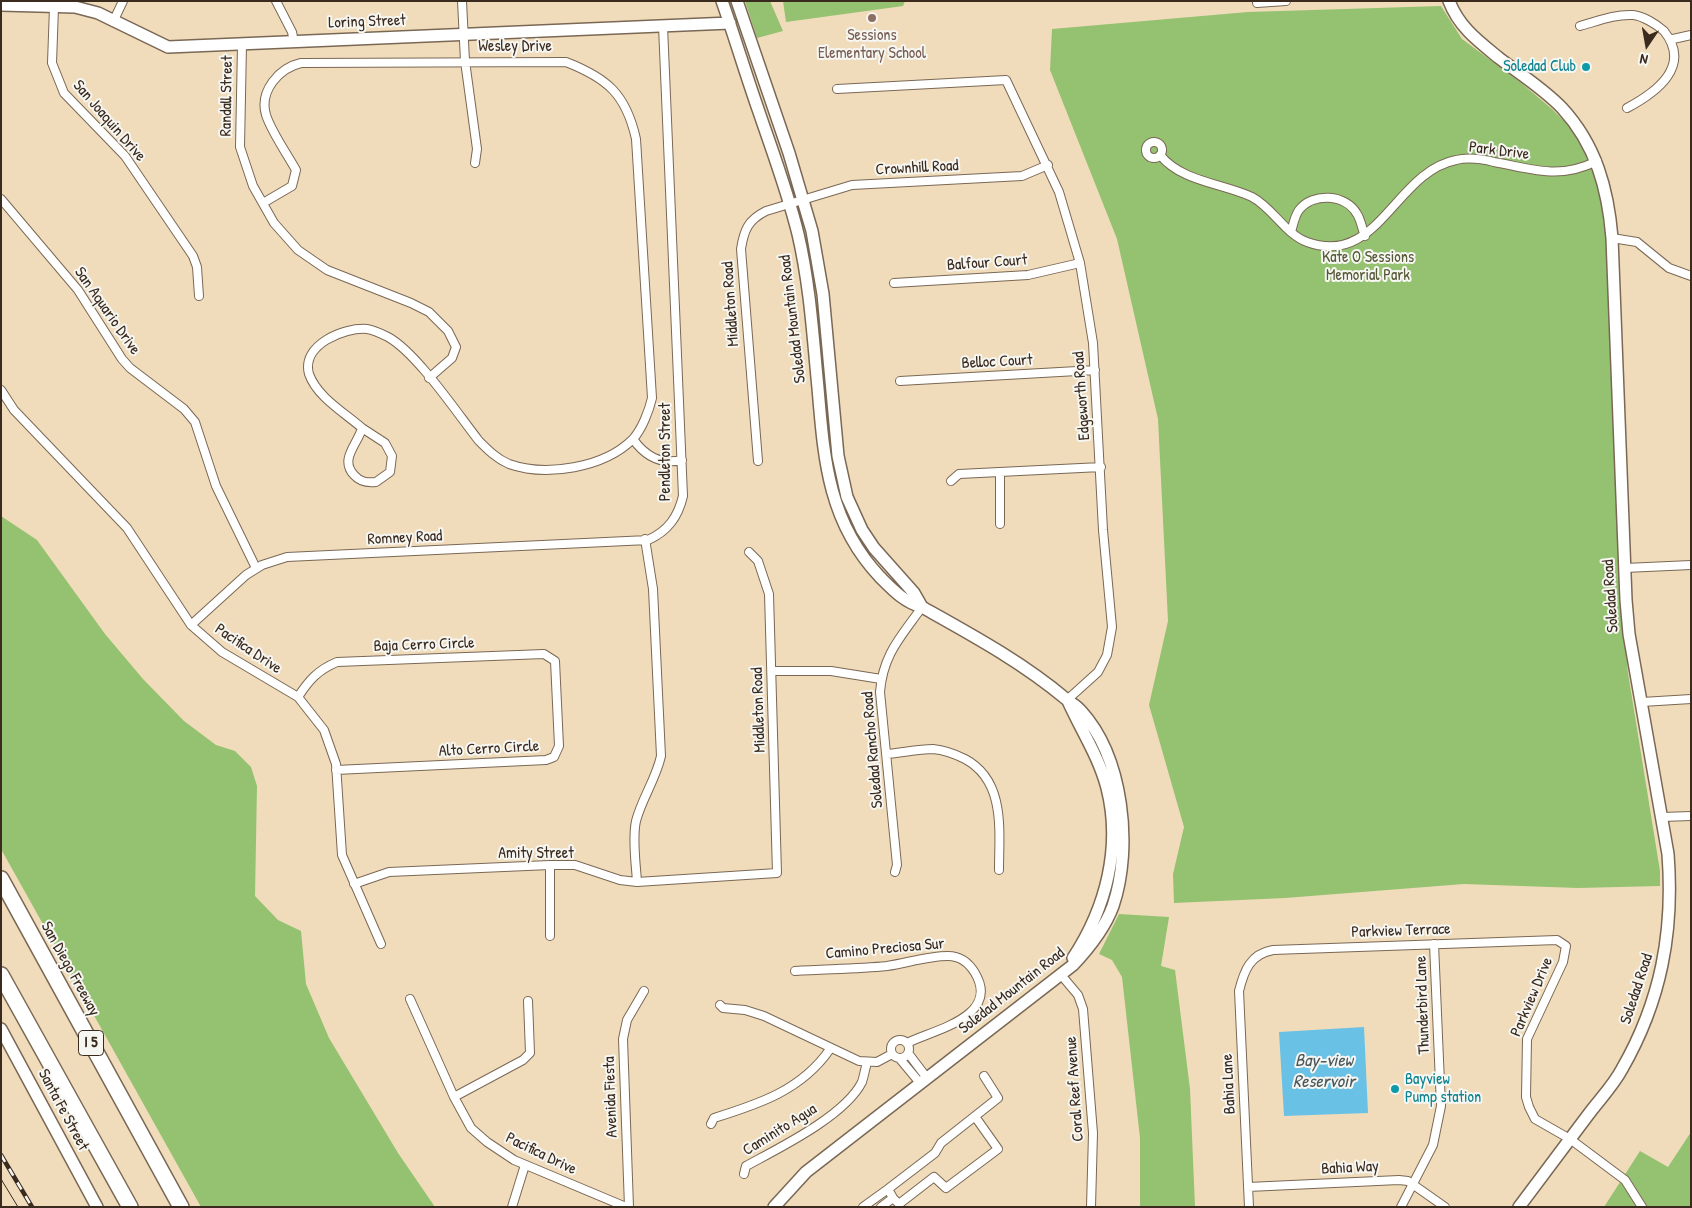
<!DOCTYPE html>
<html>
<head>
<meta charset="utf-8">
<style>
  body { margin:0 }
  #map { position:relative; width:1692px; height:1208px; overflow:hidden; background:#f0dcbb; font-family:"Patrick Hand",sans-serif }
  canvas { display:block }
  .frame { position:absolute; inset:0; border:2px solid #3b2a1e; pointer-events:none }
  .north { position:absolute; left:1622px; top:20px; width:50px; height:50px; -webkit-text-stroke:4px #f6f6f2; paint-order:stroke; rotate:192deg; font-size:14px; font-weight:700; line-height:20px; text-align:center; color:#3b2a1e }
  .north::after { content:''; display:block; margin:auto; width:18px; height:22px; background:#3b2a1e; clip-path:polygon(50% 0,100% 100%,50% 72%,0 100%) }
</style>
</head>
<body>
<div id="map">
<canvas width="1692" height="1208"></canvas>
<div class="frame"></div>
<div class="north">N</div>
</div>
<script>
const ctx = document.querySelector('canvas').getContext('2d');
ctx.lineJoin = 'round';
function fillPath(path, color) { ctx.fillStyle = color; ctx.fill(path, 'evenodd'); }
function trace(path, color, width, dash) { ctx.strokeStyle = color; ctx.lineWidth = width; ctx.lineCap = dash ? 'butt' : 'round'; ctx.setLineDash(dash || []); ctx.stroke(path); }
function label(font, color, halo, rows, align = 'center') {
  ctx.font = font + ' "Patrick Hand",sans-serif'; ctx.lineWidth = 4; ctx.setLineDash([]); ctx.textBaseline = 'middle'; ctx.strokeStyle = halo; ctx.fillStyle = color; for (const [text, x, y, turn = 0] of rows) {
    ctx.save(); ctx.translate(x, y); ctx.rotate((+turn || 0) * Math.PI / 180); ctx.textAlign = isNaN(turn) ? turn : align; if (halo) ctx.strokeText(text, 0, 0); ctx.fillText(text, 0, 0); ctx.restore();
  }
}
fillPath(new Path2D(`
  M 745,1 L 770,1 L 783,31 L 757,38 Z
  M 783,1 L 905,1 L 903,6 L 786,22 Z
  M 1441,6 L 1462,39 L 1520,82 L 1552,109 L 1571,128 L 1583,149 L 1598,185 L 1606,233 L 1619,572 L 1628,673 L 1660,871 L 1660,886 L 1578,888 L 1464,884 L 1285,898 L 1174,903 L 1173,874 L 1184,827 L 1149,705 L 1168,621 L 1158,419 L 1117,239 L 1050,70 L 1052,29 L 1248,12 Z
  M 1,516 L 37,540 L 105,634 L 143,679 L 184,721 L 216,745 L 235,751 L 251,767 L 257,786 L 255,896 L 278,920 L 301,931 L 306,984 L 329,1038 L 398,1153 L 435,1207 L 201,1207 L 1,849 Z
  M 1119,914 L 1169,917 L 1161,966 L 1175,970 L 1190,1089 L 1195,1207 L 1140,1207 L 1140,1138 L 1122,977 L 1112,960 L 1099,954 Z
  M 1691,1132 L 1691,1207 L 1604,1207 L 1640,1151 L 1668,1167 Z`), '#94c270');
fillPath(new Path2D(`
  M 1364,1027 L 1368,1113 L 1284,1116 L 1279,1032 Z`), '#69c1e6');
const street = new Path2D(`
  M 276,1 L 292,32 L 294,42
  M 462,1 L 465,61 L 477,149 L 475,163
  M 1257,3 L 1286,1
  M 54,7 L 52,63 L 64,93 L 125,156 L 193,256 L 197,267 L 199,296
  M 113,22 L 123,1
  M 1580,26 C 1598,21 1615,14 1633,15 C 1643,16 1656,24 1664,31 C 1692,66 1657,92 1627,108
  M 1673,39 L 1691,35
  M 242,45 L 240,147 L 253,186 L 274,223 L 298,250 L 327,270 L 411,303 L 429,312 L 448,331 L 456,347 L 452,358 L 429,378
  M 837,89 L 1006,80 L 1059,192 L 1080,263 L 1093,343 L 1103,530 L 1112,627 L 1107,655 L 1098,672 L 1067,700
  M1146 150a8 8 0 1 1 16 0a8 8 0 1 1-16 0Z
  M 1160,155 C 1182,182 1222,183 1252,197 C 1273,208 1285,234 1307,242 C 1378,268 1395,172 1456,160 C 1469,157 1482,159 1494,162 C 1533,169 1559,180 1597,161
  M 1,199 L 78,290 L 122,359 L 130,368 L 184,409 L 195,422 L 216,486 L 256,568
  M 263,203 L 292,186 L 296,170 C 286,152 272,133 266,115 C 259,91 279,68 301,63 L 566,62 C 607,78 626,94 636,139 L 652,398 C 649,411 642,429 633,439 C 604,468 546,477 509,464 C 497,459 488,450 479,441 C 457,413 417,353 388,337 C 382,334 374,330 367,329 C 344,327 301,345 309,374 C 317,397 345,413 362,428
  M 1291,232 C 1293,225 1295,215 1299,210 C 1313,192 1346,194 1357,214 C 1361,220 1362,229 1365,236
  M 1612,238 L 1637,242 L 1669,268 L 1691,276
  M 894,283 L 1028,275 L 1080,263
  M 900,381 L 1095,370
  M 1,390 L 14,410 L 127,528 L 191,625 L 222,652 L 298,697 L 324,730 L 336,764 L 342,855 L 381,944
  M 362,428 L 385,443 L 392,456 L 390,472 L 376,482 C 367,483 360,482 354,475 C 339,459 358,444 362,428 Z
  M 633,439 C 645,456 660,465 682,460
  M 758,461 L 741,249 C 744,230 748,220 766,211 L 852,185 L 1022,176 L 1048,165
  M 1000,472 L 1000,524
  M 951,481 L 959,474 L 1101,467
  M 1625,568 L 1691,565
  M 191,625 L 246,575 L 262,565 L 287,557 L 648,540 C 668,531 678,517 683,496 L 663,26
  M 772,671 L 831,671 L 881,679
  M 298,697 C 309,680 318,670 337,662 L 544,654 L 555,661 L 559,746 L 554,757 L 546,760 L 336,770
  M 1642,702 L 1691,699
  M 887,754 C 901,753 918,749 933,749 C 944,750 955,754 965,759 C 1006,781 999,831 999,870
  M 1662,817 L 1691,816
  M 895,872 L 897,865 L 880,692 C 883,654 901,637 922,607
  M 637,882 C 636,864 632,839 636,821 C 642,798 656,779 661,756 L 653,589 L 645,539
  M 354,884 L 389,872 L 550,865 L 575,865 L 620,880 L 637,882 L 777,873 L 769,594 L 758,561 L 749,552
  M 550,936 L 550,865
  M 795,971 C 826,969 857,969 887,966 C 907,963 928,956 948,956 C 960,956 969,963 975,973 C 1001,1017 933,1030 907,1043
  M 1062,976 L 1078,995 L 1083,1009 L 1093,1133 L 1091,1207
  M 410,999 L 454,1097 L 471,1128 L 487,1142 L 514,1160 L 626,1207
  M 720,1005 L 723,1008 L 745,1010 L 764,1016 L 859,1061 L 877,1062 L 892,1054
  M891 1049a9 9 0 1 1 18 0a9 9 0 1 1-18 0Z
  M 908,1053 L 927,1078
  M 900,1059 L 920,1083
  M 454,1097 L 523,1060 L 530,1053 L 528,1001
  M 711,1124 L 714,1118 C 759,1104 802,1090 830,1049
  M 744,1174 L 746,1166 C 779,1148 845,1116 862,1082 C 864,1076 865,1069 867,1063
  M 1248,1187 L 1399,1180 L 1408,1181 L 1445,1207
  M 893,1198 L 899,1204 L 934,1177 L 946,1188 L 998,1149 L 976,1118
  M 512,1207 L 525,1165
  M 629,1207 L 623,1039 L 627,1020 L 644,991
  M 863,1207 L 888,1189
  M 881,1207 L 893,1198 L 888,1189 L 935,1153 L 941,1143 L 998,1098 L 984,1076
  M 1249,1207 L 1239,991 C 1244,971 1250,954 1273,950 L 1557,940 L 1566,946 L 1563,962 L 1527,1039 L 1526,1097 L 1529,1107 L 1535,1119 L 1570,1139 L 1625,1180 L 1642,1207
  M 1401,1207 L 1433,1145 L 1441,1106 L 1434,944`);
const secondary = new Path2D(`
  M 722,1 C 735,38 746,75 759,112 C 773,153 788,193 798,234 C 810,285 813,337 818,388 C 824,459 828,522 880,577 C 893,590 904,602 922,607 C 972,635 1022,662 1066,699 C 1071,703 1077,706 1081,711 C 1123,757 1133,847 1113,906 C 1105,928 1089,948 1073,965 L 806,1172 L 774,1207
  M 737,1 L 789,153 L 812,231 L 823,294 L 838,456 L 847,497 L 862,530 L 874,548 L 914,593 L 922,607
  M 1449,1 C 1459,27 1478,41 1499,58 C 1520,74 1544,89 1562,108 C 1596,145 1608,189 1612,238 L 1626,600 L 1629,634 L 1668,854 C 1674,932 1661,1001 1622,1069 C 1613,1086 1599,1100 1588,1115 C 1565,1146 1542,1176 1519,1207
  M 1,5 L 75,7 L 98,13 L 168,47 L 730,23
  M 1068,701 C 1081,730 1099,757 1107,788 C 1122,847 1106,908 1073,958
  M 1,1029 L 97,1207`);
const highway = new Path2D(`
  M 1,879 L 181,1207
  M 1,975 L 130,1207`);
trace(street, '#7a6855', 10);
trace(secondary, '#7a6855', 14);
trace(highway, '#7a6855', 18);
trace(street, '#fff', 8);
trace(secondary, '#fff', 11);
trace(highway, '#fff', 15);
trace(new Path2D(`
  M 1,1179 L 18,1207`), '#3b2a1e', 1);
const rail = new Path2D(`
  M 1,1155 L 32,1207`);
trace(rail, '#3b2a1e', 4.5);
trace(rail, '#f6f6f2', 2.5, [8]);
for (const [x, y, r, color] of [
  [872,18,5,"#8d6e63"],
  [1586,67,5,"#0f9aa8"],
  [1395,1089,5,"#0f9aa8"]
]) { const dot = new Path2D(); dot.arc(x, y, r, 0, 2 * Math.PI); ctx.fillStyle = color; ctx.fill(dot); trace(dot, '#f6f6f2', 2); }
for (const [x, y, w] of [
  [91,1043,25]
]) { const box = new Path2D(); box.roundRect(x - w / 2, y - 12.5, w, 25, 4); ctx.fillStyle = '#f6f6f2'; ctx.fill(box); trace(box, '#3b2a1e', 1); }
label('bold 15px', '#3b2a1e', null, [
  ["I 5",91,1043]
]);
label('16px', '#3b2a1e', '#f6f6f2', [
  ["Loring Street",367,22,-2],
  ["Wesley Drive",515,47],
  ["Randall Street",227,96,-89],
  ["San Joaquin Drive",109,121,49],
  ["Park Drive",1499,151,7],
  ["Crownhill Road",917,168,-3],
  ["Balfour Court",987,263,-4],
  ["Middleton Road",731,304,-94],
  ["San Aquario Drive",107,311,55],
  ["Soledad Mountain Road",793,319,-97],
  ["Belloc Court",997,362,-3],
  ["Edgeworth Road",1082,396,-94],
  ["Pendleton Street",666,452,-90],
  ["Romney Road",405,538,-3],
  ["Soledad Road",1611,596,-94],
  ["Baja Cerro Circle",424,645,-2],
  ["Pacifica Drive",248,649,34],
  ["Middleton Road",759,710,-92],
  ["Alto Cerro Circle",489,749,-3],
  ["Soledad Rancho Road",873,750,-95],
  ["Amity Street",536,854],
  ["Parkview Terrace",1401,931,-2],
  ["Camino Preciosa Sur",885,949,-5],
  ["San Diego Freeway",70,969,61],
  ["Soledad Road",1637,989,-72],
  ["Soledad Mountain Road",1012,991,-38],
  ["Parkview Drive",1532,997,-67],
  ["Thunderbird Lane",1423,1005,-92],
  ["Bahia Lane",1229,1084,-93],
  ["Coral Reef Avenue",1075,1089,-94],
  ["Avenida Fiesta",611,1097,-92],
  ["Santa Fe Street",63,1110,62],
  ["Caminito Agua",780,1130,-32],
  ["Pacifica Drive",541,1154,26],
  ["Bahia Way",1350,1168,-3]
]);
label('16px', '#785e54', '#f6f6f2', [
  ["Sessions",872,36],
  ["Elementary School",872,54]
]);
label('16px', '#0d838f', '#f6f6f2', [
  ["Soledad Club",1576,67],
  ["Bayview",1405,1080,"left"],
  ["Pump station",1405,1098,"left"]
], 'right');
label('16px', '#565837', '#f6f6f2', [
  ["Kate O Sessions",1368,258],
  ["Memorial Park",1368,276]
]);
label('italic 18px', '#49575a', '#f6f6f2', [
  ["Bay-view",1324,1061],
  ["Reservoir",1324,1082]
]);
</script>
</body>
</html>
